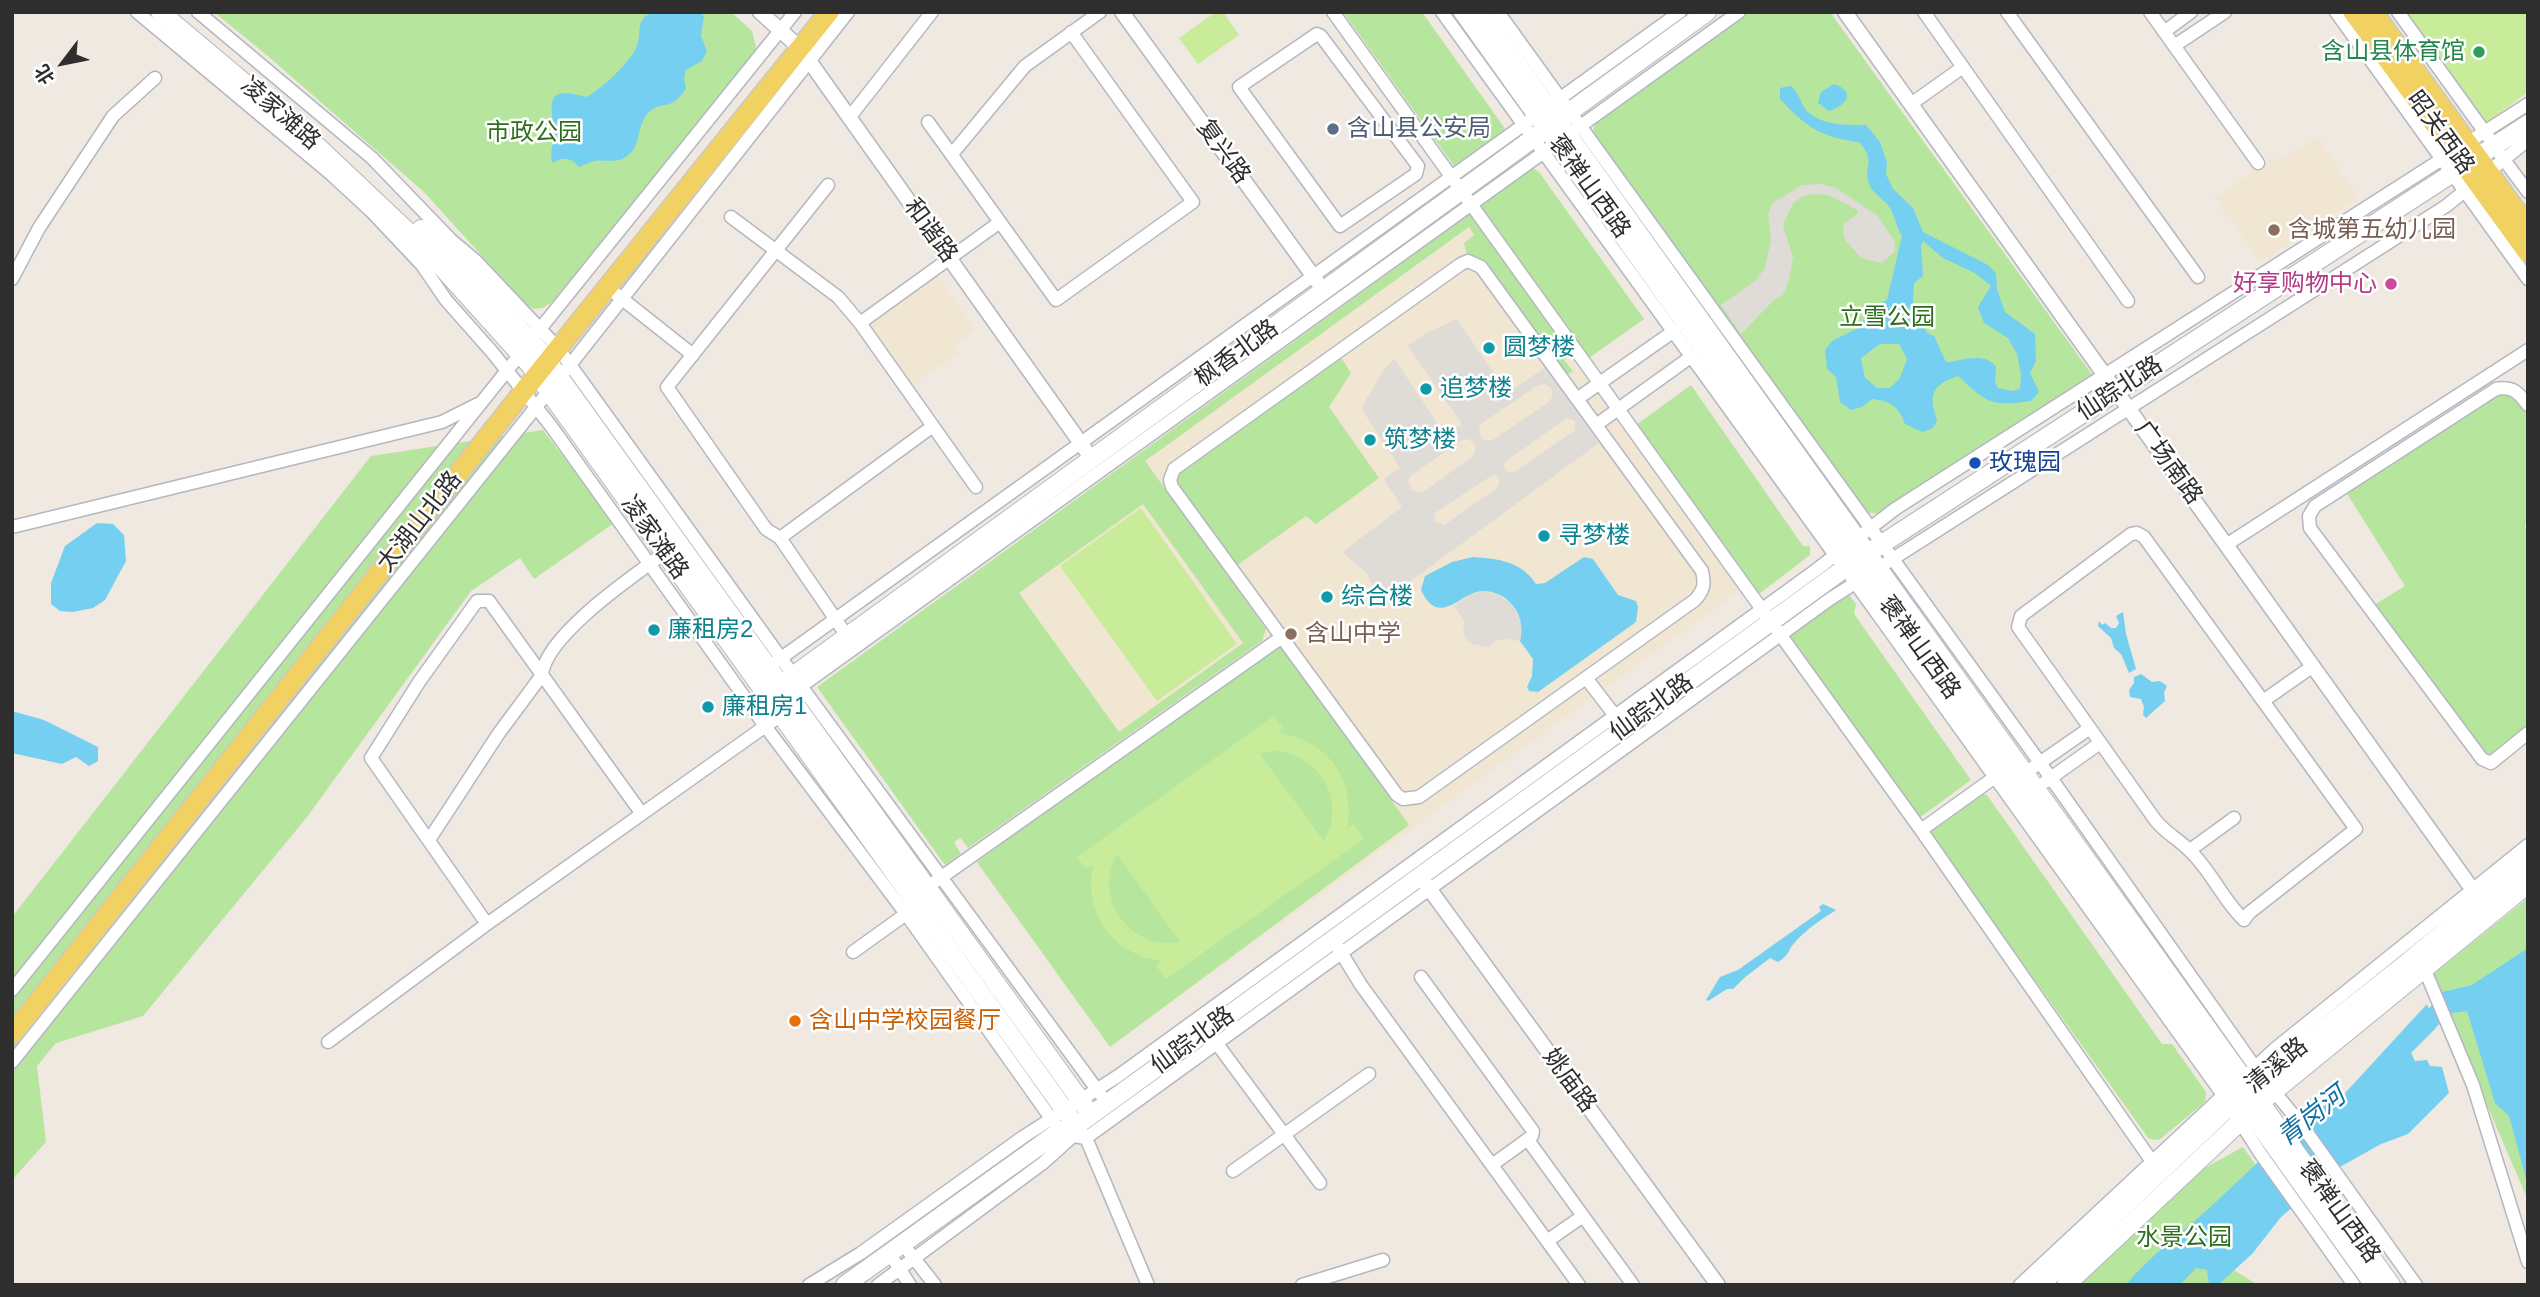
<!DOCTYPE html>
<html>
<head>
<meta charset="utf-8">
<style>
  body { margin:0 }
  #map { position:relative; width:2540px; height:1297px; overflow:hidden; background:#efe9e1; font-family:Helvetica,"Noto Sans SC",sans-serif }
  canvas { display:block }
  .frame { position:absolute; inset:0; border:14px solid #2e2e2e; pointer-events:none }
  .north { position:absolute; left:28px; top:28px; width:70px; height:70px; -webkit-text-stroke:5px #fff; paint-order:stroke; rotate:238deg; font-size:19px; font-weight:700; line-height:28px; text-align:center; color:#2e2e2e }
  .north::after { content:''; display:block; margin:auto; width:24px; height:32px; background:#2e2e2e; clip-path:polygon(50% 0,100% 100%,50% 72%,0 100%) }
</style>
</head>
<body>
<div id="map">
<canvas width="2540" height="1297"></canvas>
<div class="frame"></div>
<div class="north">北</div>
</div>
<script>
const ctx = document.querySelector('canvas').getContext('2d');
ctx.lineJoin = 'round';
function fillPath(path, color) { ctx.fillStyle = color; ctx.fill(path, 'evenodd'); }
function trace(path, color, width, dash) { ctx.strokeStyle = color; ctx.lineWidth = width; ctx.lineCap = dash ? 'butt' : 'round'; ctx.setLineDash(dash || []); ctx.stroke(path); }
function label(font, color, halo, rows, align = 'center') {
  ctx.font = font + ' Helvetica,"Noto Sans SC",sans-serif'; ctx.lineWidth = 5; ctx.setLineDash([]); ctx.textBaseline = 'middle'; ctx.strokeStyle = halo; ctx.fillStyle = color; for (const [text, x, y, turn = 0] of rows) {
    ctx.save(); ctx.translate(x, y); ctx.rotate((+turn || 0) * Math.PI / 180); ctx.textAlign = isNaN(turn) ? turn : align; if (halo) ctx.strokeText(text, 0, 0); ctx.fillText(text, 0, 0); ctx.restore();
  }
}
fillPath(new Path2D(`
  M 2317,137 L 2358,198 L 2261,262 L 2215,198 L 2275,157 L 2279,161 Z
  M 1474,224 L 1739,591 L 1110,1047 L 842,677 Z
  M 936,274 L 976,330 L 954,346 L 958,353 L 911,387 L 867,324 Z`), '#f0e6d1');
fillPath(new Path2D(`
  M 214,12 L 731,12 L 752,31 L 757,51 L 553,301 L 543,308 L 533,309 L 522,300 L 424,192 L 269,57 Z
  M 1343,12 L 1422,12 L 1506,130 L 1454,166 Z
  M 1741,12 L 1830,12 L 2098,383 L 1897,516 L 1863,512 L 1592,134 L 1597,118 Z
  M 1530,166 L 1539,172 L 1644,319 L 1589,358 L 1478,202 Z
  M 1470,214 L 1573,354 L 1564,360 L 1573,371 L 1567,375 L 1485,263 L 1477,258 L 1467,256 L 1464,243 L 1474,235 L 1469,227 L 1145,461 L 1266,629 L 1262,641 L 968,848 L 961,838 L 954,842 L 961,854 L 945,865 L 817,687 ZM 1143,504 L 1243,643 L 1119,732 L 1019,593 Z
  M 1340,356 L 1351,373 L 1329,407 L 1379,478 L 1316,524 L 1306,516 L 1236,566 L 1176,484 L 1176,473 Z
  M 1691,385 L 1803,546 L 1810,546 L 1810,555 L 1759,594 L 1636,425 Z
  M 2499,392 L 2515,395 L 2528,413 L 2528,521 L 2525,524 L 2528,551 L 2528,726 L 2488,759 L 2374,605 L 2405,586 L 2346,492 Z
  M 543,430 L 614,523 L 534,579 L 520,558 L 471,591 L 307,817 L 143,1016 L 56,1043 L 37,1066 L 46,1142 L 12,1180 L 12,917 L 371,456 Z
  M 1841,595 L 1849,595 L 1856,604 L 1854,614 L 1971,780 L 1919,818 L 1788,635 Z
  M 1275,644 L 1282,646 L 1409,825 L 1110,1047 L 977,862 Z
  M 1981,793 L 1987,795 L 2162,1044 L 2172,1044 L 2206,1092 L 2205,1102 L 2159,1140 L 2149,1139 L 1930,834 L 1931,828 Z
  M 2528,898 L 2528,1200 L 2431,976 Z
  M 2243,1147 L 2284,1205 L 2224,1264 L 2258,1285 L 2066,1285 L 2170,1187 Z`), '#b6e59e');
fillPath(new Path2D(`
  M 1216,12 L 1223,12 L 1239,35 L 1198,64 L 1179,38 Z
  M 2401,12 L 2528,12 L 2528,92 L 2482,126 Z
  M 1141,508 L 1237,644 L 1157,701 L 1060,566 Z
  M 1274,716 L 1283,728 L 1278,733 C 1327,739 1357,780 1347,829 L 1354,824 L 1364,839 L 1166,979 L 1156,966 L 1162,961 C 1113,955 1083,914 1093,865 L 1086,869 L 1077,857 ZM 1278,751 C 1321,757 1347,802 1324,841 L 1259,753 ZM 1117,854 L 1180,942 C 1131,952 1092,898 1117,854 Z`), '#c9ec9a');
fillPath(new Path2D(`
  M 1820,184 L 1836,188 L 1878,216 L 1895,242 L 1895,251 L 1882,263 L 1861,258 L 1845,240 L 1843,230 L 1844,223 L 1858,214 L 1857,210 L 1829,195 L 1816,194 L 1803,196 L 1793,203 L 1783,225 L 1793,257 L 1789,280 L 1783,295 L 1774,300 L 1741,334 L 1721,305 L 1756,280 L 1765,268 L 1771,240 L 1768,214 L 1773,203 L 1802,185 Z
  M 1457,319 L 1507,393 L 1545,368 L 1599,443 L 1389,597 L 1378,600 L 1367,573 L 1342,552 L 1402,507 L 1384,479 L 1400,468 L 1361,408 L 1384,370 L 1394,358 L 1445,435 L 1462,424 L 1408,346 L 1426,333 ZM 1544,384 L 1551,388 L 1553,395 L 1549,402 L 1491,441 L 1485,440 L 1481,437 L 1479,429 L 1481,424 L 1538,385 ZM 1567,418 L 1575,421 L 1575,430 L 1513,473 L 1505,471 L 1504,466 L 1506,461 ZM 1468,439 L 1476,445 L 1473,456 L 1423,492 L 1417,493 L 1411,489 L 1408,481 L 1410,476 L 1462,440 ZM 1494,474 L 1500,479 L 1497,488 L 1444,525 L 1435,522 L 1435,513 Z
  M 1482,591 L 1497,594 L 1512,604 L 1522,624 L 1520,641 L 1507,639 L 1495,641 L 1488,647 L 1472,644 L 1465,638 L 1463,631 L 1465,622 L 1454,606 L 1470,595 Z`), '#dfdcd8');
fillPath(new Path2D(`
  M 701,12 L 704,17 L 701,36 L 707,51 L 702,61 L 686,70 L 684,78 L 686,89 C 681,95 677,102 669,104 C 662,106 656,106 649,112 C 636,124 642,146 627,156 C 617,164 606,159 595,161 C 590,162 584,165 579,167 C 572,158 563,156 553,163 C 548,150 556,141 554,130 C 549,96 549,87 587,97 C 602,88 631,62 637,46 C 642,34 635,20 651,13 C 662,9 689,12 701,12 Z
  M 1834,84 C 1857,92 1846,106 1829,111 L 1818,103 L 1821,92 Z
  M 1791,86 C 1801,96 1800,102 1806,110 C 1821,126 1846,125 1866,125 L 1880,142 L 1887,162 L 1886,174 L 1893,189 L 1913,208 L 1923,232 L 1988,265 L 1996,273 L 1997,289 L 2005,312 L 2035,334 L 2036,361 L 2030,373 L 2039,392 L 2031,401 C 1991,407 1987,403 1958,376 C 1932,385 1928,394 1937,420 L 1933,428 L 1922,432 L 1905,424 C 1899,406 1890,401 1872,399 L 1862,407 L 1851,410 L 1840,402 L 1836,377 L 1827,369 L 1825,350 L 1832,341 L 1858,328 L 1872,309 L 1887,300 L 1902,236 C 1896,226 1894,213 1888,205 C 1882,198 1872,192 1869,184 C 1863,163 1877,163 1859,142 C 1822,138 1805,126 1780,99 L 1780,88 ZM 1923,241 L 1943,258 L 1975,273 L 1991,286 L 1978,307 L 1984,323 L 2008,338 L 2017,354 L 2021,375 L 2020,389 L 2013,391 L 1998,388 L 1995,382 L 1996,367 C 1985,351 1963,361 1946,362 L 1934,336 L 1927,333 L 1913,305 L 1914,283 L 1923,276 L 1921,246 ZM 1899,344 L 1907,359 L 1900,378 L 1890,388 L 1877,388 L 1865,378 L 1861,358 L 1880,344 Z
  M 97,523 L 113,524 L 124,535 L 126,561 L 105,600 L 93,608 L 73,612 L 60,611 L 51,604 L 51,583 L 65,546 Z
  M 1473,557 C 1499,559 1521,561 1536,584 L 1545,583 L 1584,557 L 1593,559 L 1618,595 L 1636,601 L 1638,607 L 1636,622 L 1538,692 L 1529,691 L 1527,687 L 1532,676 L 1533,659 L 1520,641 C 1527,617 1510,592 1484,591 C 1461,590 1440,630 1421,590 L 1425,576 L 1452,562 Z
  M 2123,612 L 2126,634 L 2136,669 L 2129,673 L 2121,654 L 2114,648 L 2111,638 L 2098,626 L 2099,621 L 2102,625 L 2105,623 L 2111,628 L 2116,628 L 2119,623 L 2116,616 Z
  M 2141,674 L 2152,682 L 2160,681 L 2167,686 L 2164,693 L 2165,701 L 2146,718 L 2143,715 L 2144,707 L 2141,699 L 2130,697 L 2129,690 L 2134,683 L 2134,677 Z
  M 12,711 L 44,720 L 98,747 L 98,761 L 89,766 L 76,757 L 62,764 L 12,753 Z
  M 1823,904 L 1836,910 C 1822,919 1808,928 1796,941 C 1787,950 1791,954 1778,962 L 1770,958 L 1744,978 L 1733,989 L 1727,989 L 1708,1001 L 1706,1000 L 1720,977 L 1738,970 L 1821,911 L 1819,907 Z
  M 2528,948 L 2528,1186 L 2509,1116 L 2495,1103 L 2467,1011 L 2452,1013 L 2442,992 L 2472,985 Z
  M 2427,1004 L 2436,1028 L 2411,1053 L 2415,1061 L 2427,1060 L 2430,1066 L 2442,1067 L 2449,1093 L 2408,1134 L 2381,1144 L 2338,1168 L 2281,1217 L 2252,1254 L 2218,1285 L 2209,1285 L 2207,1270 L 2196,1268 L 2180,1285 L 2126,1285 C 2149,1256 2179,1236 2206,1211 C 2246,1175 2284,1134 2328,1103 L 2335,1104 Z`), '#75cff0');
trace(new Path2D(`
  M 2413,1035 L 2452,1000 L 2471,996`), '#75cff0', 19);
const minor = new Path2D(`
  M 137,12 L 332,175 L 371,211 L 422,265 L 446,300 L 492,352 L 551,426 L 765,726 L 906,914 L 1055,1124
  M 198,12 L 372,158 L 451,240 L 476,261 L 558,348 L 801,686 L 1101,1095
  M 1333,12 L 1766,615
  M 1442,12 L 1840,562
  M 1498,12 L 2051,778 L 2262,1077 L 2301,1124 L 2416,1285
  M 1924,12 L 2128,301
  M 2007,12 L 2198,277
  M 2150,12 L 2258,163
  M 2336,12 L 2528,279
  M 2398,12 L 2489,138
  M 2164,32 L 2191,12
  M 1317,34 L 1321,36 L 1418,166 L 1416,174 L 1340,226 L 1239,87 Z
  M 2174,46 L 2225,12
  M 1555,102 L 1680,12
  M 1911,104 L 1963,67
  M 849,118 L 932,12
  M 928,122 L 1056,300 L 1193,202 L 1071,32
  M 1575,130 L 1739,12
  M 2499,153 L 2528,192
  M 952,154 L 1025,66 L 1100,12
  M 828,185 L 667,387 L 766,529 L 780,538 L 847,636
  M 731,217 L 838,297 L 860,323 L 976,487
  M 1468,261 L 1481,267 L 1702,571 C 1705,584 1704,590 1695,600 L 1419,797 L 1403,799 L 1397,795 L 1172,487 L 1170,480 L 1174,469 L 1461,264 Z
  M 12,279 L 39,228 L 113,116 L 155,78
  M 616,294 L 693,355
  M 860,323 L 1000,222
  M 536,334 L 795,12
  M 566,370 L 848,12
  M 1577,399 L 1674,331
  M 2528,405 C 2518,392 2513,386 2496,389 L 2315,506 L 2309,516 L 2310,528 L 2482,759 L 2491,763 L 2528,733
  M 1596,425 L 1692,356
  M 12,527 L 442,422 L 478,404
  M 2137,533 L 2144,537 L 2356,829 L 2249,913 L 2244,920 C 2222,899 2211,870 2189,850 C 2178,839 2167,834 2156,821 L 2018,627 L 2021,616 L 2131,534 Z
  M 780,538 L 933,426
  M 2226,545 L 2528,350
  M 1851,577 L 2223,1095 L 2260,1153 L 2354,1285
  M 1777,630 L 1921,830 L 2160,1173
  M 777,661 L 1529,121
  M 1586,678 L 1620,722
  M 796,690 L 1551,147
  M 2263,701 L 2313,666
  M 2025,773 L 2090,728
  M 2045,782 L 2100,743
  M 1921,830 L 1995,777
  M 429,840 L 499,733 L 542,675 C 545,636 633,576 665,553
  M 2190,850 L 2234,818
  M 936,881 L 1282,637
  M 487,924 L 371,758 L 419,682 L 477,601 L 489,601 L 642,814
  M 1337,946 L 1361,985 L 1579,1285
  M 853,952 L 906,914 L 909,907
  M 2424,968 L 2473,1085 L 2528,1262
  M 1421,977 L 1533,1131 L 1532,1136 L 1492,1165
  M 12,990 L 525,348
  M 1212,1037 L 1320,1183
  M 328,1042 L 487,924 L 781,715
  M 12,1062 L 552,387
  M 2249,1073 L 2276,1048 L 2528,845
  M 1081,1132 L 1086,1138 L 1148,1285
  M 1528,1140 L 1633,1285
  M 1233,1171 L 1369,1074
  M 1547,1241 L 1583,1216
  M 909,1252 L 935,1285
  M 895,1262 L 910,1285
  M 809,1285 L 861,1253 L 1023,1137 L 1118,1076 L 1816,570 L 1895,509 L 2528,104
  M 878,1285 L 1043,1163 L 1073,1136 L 1086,1138 L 1830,599 L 2446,206 L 2528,140
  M 1302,1285 L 1383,1260
  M 2020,1285 L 2227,1092`);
const tertiary = new Path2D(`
  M 760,12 L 800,48 L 1092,459
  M 1122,12 L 1324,291
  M 1845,12 L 2485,907
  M 1420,876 L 1718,1285`);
const secondary = new Path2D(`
  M 160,12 L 298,128 L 421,244 L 530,365 L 1076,1126
  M 1463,12 L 2374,1285
  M 1480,12 L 2391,1285
  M 421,229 L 467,272 L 541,352 L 1091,1115
  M 772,691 L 1707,12
  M 845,1285 L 1060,1131 L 1076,1126 L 1845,568 L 2528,124
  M 2040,1285 L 2250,1087 L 2408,962 L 2528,862
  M 2066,1285 L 2261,1102 L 2528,884`);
const primary = new Path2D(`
  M 2353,12 L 2528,253
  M 2373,12 L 2528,227
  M 12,1034 L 523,392 L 829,12`);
trace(minor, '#b4b7c1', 15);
trace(tertiary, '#b4b7c1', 17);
trace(secondary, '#b4b7c1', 20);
trace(primary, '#c9c9c9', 22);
trace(minor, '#fff', 12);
trace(tertiary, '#fff', 14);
trace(secondary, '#fff', 18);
trace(primary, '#f2d163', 19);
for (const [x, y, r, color] of [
  [2479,52,7,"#2e9e5b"],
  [1333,129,7,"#5c6f8a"],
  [2274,230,7,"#8d6e63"],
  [2391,284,7,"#d1479c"],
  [1489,348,7,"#0f9aa8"],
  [1426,389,7,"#0f9aa8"],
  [1370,440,7,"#0f9aa8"],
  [1975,463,7,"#1a4fb4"],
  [1544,536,7,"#0f9aa8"],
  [1327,597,7,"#0f9aa8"],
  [654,630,7,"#0f9aa8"],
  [1291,634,7,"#8d6e63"],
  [708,707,7,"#0f9aa8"],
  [795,1021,7,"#e8710a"]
]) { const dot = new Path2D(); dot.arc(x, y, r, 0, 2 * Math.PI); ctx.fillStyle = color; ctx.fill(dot); trace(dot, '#fff', 2.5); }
label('24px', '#27864d', '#fff', [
  ["含山县体育馆",2465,52]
], 'right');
label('24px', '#2e2e2e', '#fff', [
  ["凌家滩路",280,114,41],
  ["昭关西路",2440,133,54],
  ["复兴路",1223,152,54],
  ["褒禅山西路",1589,187,54],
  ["和谐路",930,231,54],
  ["枫香北路",1237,354,-36],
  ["仙踪北路",2120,389,-33],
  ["广场南路",2168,463,54],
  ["太湖山北路",420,522,-52],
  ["凌家滩路",654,538,54],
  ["褒禅山西路",1919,648,54],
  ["仙踪北路",1652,708,-36],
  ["仙踪北路",1193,1041,-36],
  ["清溪路",2277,1066,-39],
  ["姚庙路",1569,1081,54],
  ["褒禅山西路",2339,1212,54]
]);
label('24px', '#4e5e75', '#fff', [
  ["含山县公安局",1347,129]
], 'left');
label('24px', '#2c6e1b', '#fff', [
  ["市政公园",534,133],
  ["立雪公园",1887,318],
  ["水景公园",2184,1238]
]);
label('24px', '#785e54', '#fff', [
  ["含城第五幼儿园",2288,230],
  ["含山中学",1305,634]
], 'left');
label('24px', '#b23c85', '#fff', [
  ["好享购物中心",2377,284]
], 'right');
label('24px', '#0d838f', '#fff', [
  ["圆梦楼",1503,348],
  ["追梦楼",1440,389],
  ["筑梦楼",1384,440],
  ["寻梦楼",1558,536],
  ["综合楼",1341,597],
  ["廉租房2",668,630],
  ["廉租房1",722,707]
], 'left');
label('24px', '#164399', '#fff', [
  ["玫瑰园",1989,463]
], 'left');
label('24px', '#c56008', '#fff', [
  ["含山中学校园餐厅",809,1021]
], 'left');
label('italic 26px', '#0d6fa3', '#fff', [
  ["青岗河",2312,1117,-38]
]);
</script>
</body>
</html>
